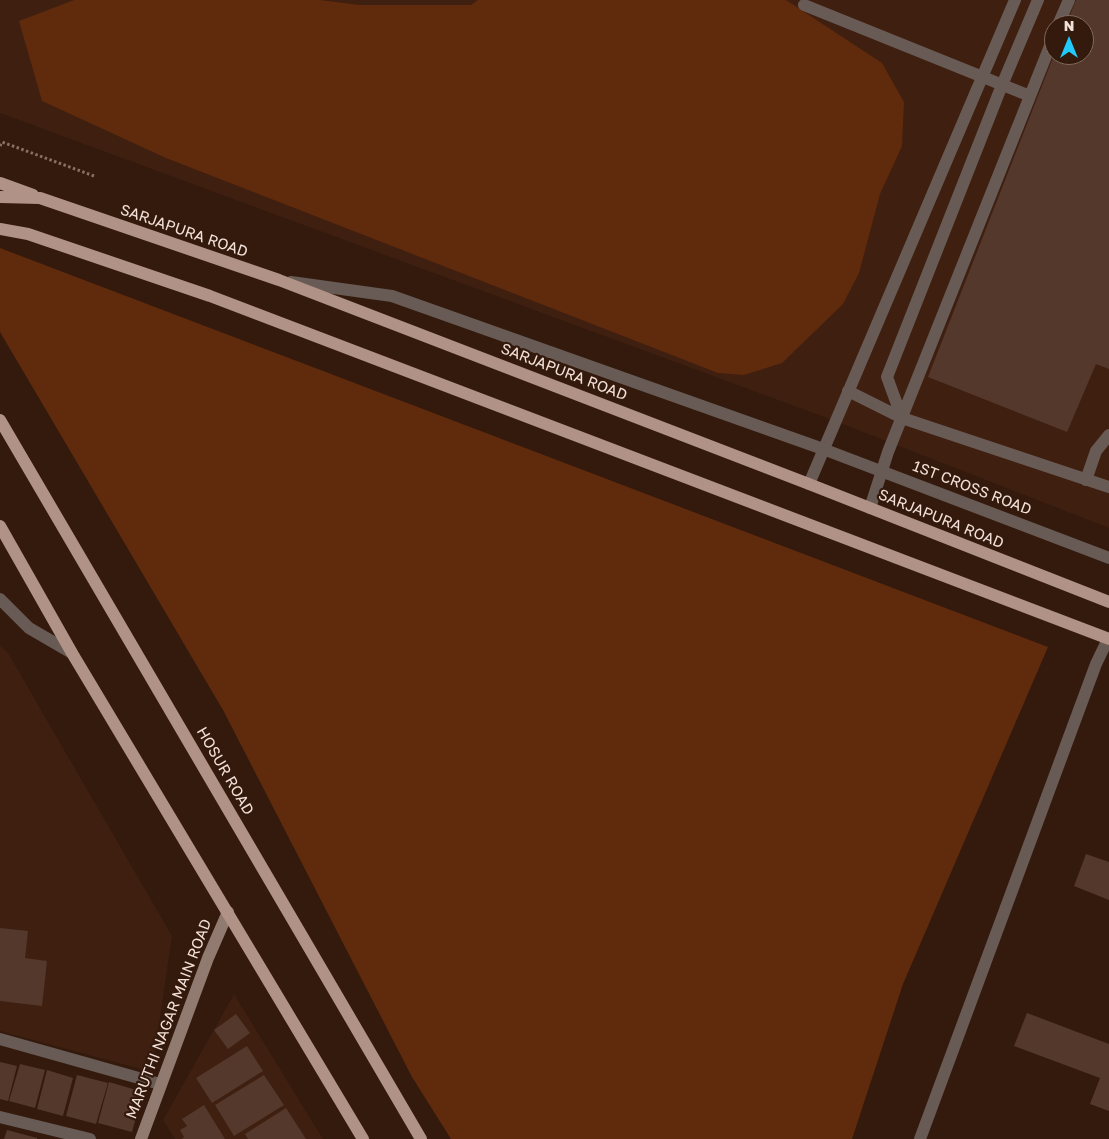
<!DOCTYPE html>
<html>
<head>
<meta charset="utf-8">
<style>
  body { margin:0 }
  #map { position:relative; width:1109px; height:1139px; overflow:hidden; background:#331a0d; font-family:"Golos Text",sans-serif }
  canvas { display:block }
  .north { position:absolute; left:1044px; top:15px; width:50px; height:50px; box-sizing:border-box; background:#331a0d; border:1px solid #80695e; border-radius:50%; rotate:0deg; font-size:14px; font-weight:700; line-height:20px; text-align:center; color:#f3e0d8 }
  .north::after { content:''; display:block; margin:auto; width:18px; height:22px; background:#22c9fd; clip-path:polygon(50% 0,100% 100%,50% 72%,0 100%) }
</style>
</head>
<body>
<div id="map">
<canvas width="1109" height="1139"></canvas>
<div class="north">N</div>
</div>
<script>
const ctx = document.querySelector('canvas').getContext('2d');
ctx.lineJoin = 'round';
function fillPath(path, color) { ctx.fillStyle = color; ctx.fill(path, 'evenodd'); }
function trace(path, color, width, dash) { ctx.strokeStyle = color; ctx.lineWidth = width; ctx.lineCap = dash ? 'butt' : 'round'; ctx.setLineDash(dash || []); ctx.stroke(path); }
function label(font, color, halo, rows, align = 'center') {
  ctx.font = font + ' "Golos Text",sans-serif'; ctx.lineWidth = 4.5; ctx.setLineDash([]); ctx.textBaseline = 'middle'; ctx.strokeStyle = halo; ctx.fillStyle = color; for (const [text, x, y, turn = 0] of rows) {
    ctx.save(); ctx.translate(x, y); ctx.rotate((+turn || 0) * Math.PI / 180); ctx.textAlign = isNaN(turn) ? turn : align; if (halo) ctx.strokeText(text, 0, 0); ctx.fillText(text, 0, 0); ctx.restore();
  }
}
fillPath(new Path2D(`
  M 0,0 L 1109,0 L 1109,528 L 835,421 L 0,113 ZM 1054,25 L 1084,25 L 1084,55 L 1054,55 Z
  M 0,645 L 8,653 L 172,936 L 152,1072 L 0,1031 Z
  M 234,994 L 323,1139 L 175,1139 L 163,1120 Z`), '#3f1f0f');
fillPath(new Path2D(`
  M 74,0 L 320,0 L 359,5 L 471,5 L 478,0 L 786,0 L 882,63 L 904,102 L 902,146 L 880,194 L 859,273 L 843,304 L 782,363 L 744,375 L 718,373 L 166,158 L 42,101 L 19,21 Z
  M 0,248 L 1048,647 L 903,984 L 852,1139 L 451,1139 L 412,1077 L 223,710 L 0,332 Z`), '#602a0c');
fillPath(new Path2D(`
  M 1076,0 L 1109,0 L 1109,369 L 1096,364 L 1067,432 L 928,377 L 1054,55 L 1084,55 L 1084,25 L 1066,25 Z
  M 1086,854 L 1109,862 L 1109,900 L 1074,886 Z
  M 0,928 L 28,931 L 25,958 L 47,961 L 42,1006 L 0,1001 Z
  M 1027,1013 L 1109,1044 L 1109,1111 L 1090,1104 L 1100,1078 L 1014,1046 Z
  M 236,1014 L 250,1033 L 228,1049 L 214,1030 Z
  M 247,1046 L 263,1071 L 212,1103 L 196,1078 Z
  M 0,1062 L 17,1066 L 8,1101 L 0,1099 Z
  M 20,1064 L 45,1070 L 35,1108 L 9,1101 Z
  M 47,1070 L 73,1078 L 63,1116 L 37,1109 Z
  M 77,1075 L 108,1083 L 96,1124 L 66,1116 Z
  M 264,1075 L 284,1105 L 234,1136 L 215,1105 Z
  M 109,1082 L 143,1092 L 132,1132 L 98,1123 Z
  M 204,1105 L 225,1139 L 182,1139 L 184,1137 L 180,1130 L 187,1126 L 182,1119 Z
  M 286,1108 L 306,1139 L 248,1139 L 245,1134 Z
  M 7,1130 L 37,1138 L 37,1139 L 4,1139 Z`), '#54382b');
trace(new Path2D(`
  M 0,146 L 2,142 L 94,176`), '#877065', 3, [2.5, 2.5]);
trace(new Path2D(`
  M 804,5 L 1030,96
  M 1058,25 L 1069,0
  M 848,391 L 902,418 L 1109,487
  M 902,418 L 887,377 L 1002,85 L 1038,0
  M 1086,480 L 1096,451 L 1109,435
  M 809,484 L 1015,0
  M 870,508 L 888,452 L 1054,36
  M 0,599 L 29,628 L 72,653
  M 0,1039 L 160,1084
  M 920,1139 L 1096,664 L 1108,639`), '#685a54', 12);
trace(new Path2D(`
  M 0,1117 L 90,1139`), '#685a54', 12);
trace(new Path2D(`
  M 291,282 L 392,296 L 823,449 L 1109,558`), '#685a54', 12);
trace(new Path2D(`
  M 141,1139 L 208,958 L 228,912`), '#917b70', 12);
trace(new Path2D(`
  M 0,183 L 33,195
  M 0,197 L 40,198 L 279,280 L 809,484 L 1109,602
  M 0,229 L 28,234 L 210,296 L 1109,639
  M 0,420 L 421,1139
  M 0,526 L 72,653 L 363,1139`), '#b09386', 12);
label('15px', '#f3e0d8', '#331a0d', [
  ["SARJAPURA ROAD",184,231,19],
  ["SARJAPURA ROAD",564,372,21],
  ["1ST CROSS ROAD",972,488,21],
  ["SARJAPURA ROAD",941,519,22],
  ["HOSUR ROAD",225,771,60],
  ["MARUTHI NAGAR MAIN ROAD",169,1019,-69]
]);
</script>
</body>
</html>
